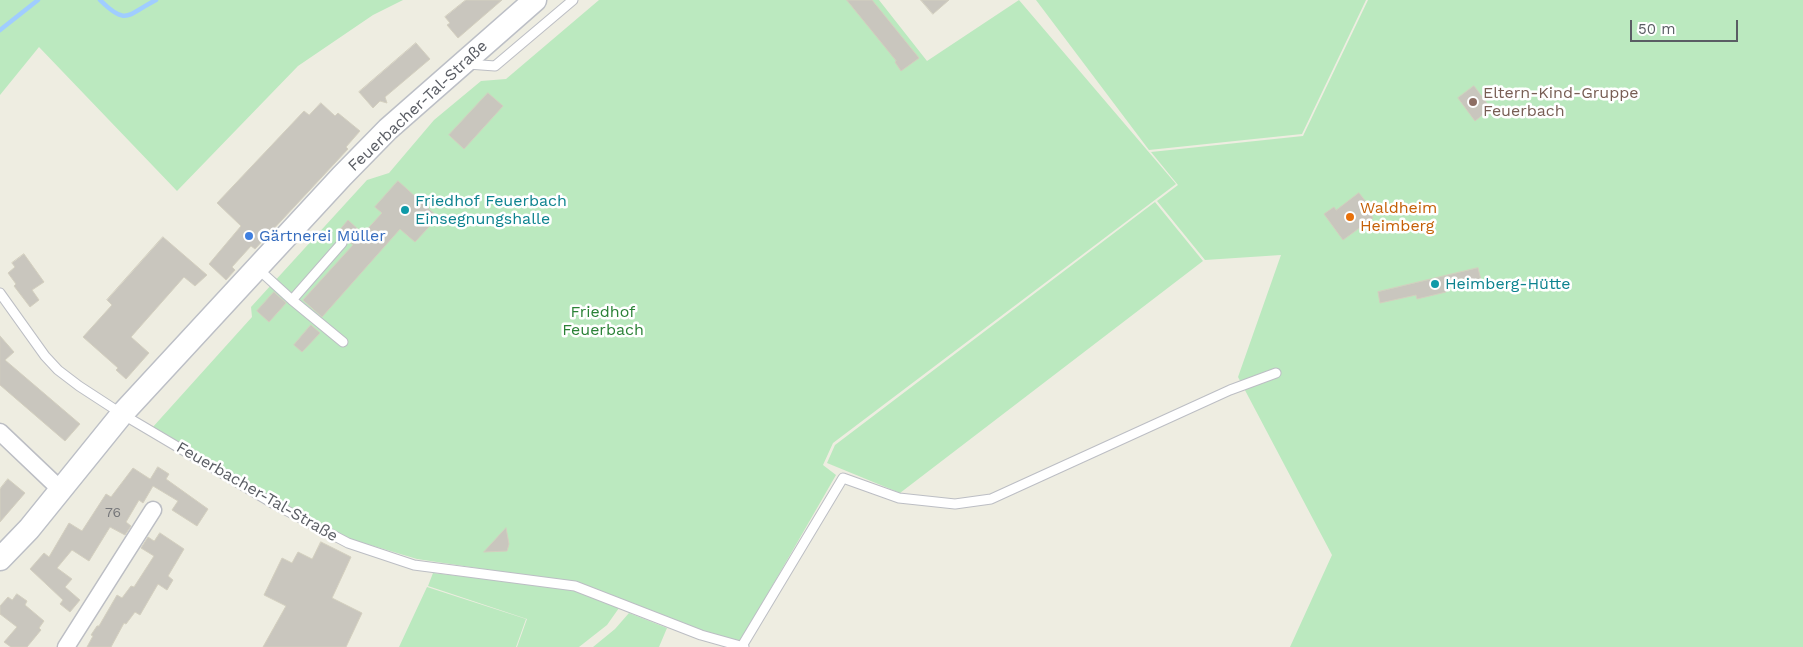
<!DOCTYPE html>
<html>
<head>
<meta charset="utf-8">
<style>
  body { margin:0 }
  #map { position:relative; width:1803px; height:647px; overflow:hidden; background:#eeede1; font-family:"Work Sans",sans-serif }
  canvas { display:block }
  .scale { position:absolute; left:1630px; top:20px; width:108px; height:22px; box-sizing:border-box; border:2px solid #5a5d64; border-top:0; padding-left:6px; font-size:15px; line-height:18px; white-space:nowrap; color:#5a5d64; -webkit-text-stroke:4px #fff; paint-order:stroke }
</style>
</head>
<body>
<div id="map">
<canvas width="1803" height="647"></canvas>
<div class="scale">50 m</div>
</div>
<script>
const ctx = document.querySelector('canvas').getContext('2d');
ctx.lineJoin = 'round';
function fillPath(path, color) { ctx.fillStyle = color; ctx.fill(path, 'evenodd'); }
function trace(path, color, width, dash) { ctx.strokeStyle = color; ctx.lineWidth = width; ctx.lineCap = dash ? 'butt' : 'round'; ctx.setLineDash(dash || []); ctx.stroke(path); }
function label(font, color, halo, rows, align = 'center') {
  ctx.font = font + ' "Work Sans",sans-serif'; ctx.lineWidth = 5; ctx.setLineDash([]); ctx.textBaseline = 'middle'; ctx.strokeStyle = halo; ctx.fillStyle = color; for (const [text, x, y, turn = 0] of rows) {
    ctx.save(); ctx.translate(x, y); ctx.rotate((+turn || 0) * Math.PI / 180); ctx.textAlign = isNaN(turn) ? turn : align; if (halo) ctx.strokeText(text, 0, 0); ctx.fillText(text, 0, 0); ctx.restore();
  }
}
fillPath(new Path2D(`
  M 0,0 L 403,0 L 373,15 L 298,66 L 177,191 L 39,47 L 0,95 Z
  M 599,0 L 879,0 L 927,61 L 1019,0 L 1176,184 L 833,443 L 823,465 L 836,475 L 740,642 L 696,630 L 577,583 L 417,559 L 330,533 L 152,428 L 252,317 L 251,307 L 367,180 L 389,173 L 434,120 L 481,81 L 506,79 Z
  M 1036,0 L 1366,0 L 1302,134 L 1149,150 Z
  M 1368,0 L 1803,0 L 1803,647 L 1290,647 L 1332,555 L 1238,377 L 1281,255 L 1205,260 L 1157,201 L 1178,185 L 1151,152 L 1303,136 Z
  M 1155,202 L 1203,261 L 900,493 L 827,463 L 835,445 Z
  M 433,573 L 574,589 L 619,608 L 607,625 L 579,647 L 517,647 L 527,619 L 428,586 Z
  M 427,587 L 526,619 L 516,647 L 399,647 Z
  M 629,613 L 667,628 L 659,647 L 593,647 L 615,629 Z`), '#bbe9bf');
trace(new Path2D(`
  M 100,0 C 127,27 128,14 156,0
  M 0,30 L 38,0`), '#a0cdff', 4.5);
const building = new Path2D(`
  M 466,0 L 502,0 L 458,38 L 447,25 L 450,23 L 445,17 Z
  M 847,0 L 872,0 L 919,58 L 901,71 L 895,62 L 896,61 Z
  M 921,0 L 949,0 L 933,14 Z
  M 416,43 L 430,59 L 385,97 L 387,103 L 380,101 L 373,108 L 359,92 Z
  M 1474,86 L 1489,106 L 1484,110 L 1486,112 L 1475,121 L 1458,98 Z
  M 488,93 L 503,106 L 464,149 L 449,135 Z
  M 321,103 L 335,116 L 338,113 L 360,131 L 346,147 L 348,149 L 255,249 L 251,246 L 232,267 L 235,270 L 226,280 L 209,264 L 241,226 L 217,203 L 304,111 L 309,115 Z
  M 398,181 L 438,217 L 415,242 L 400,229 L 322,317 L 303,300 L 353,245 L 338,232 L 348,220 L 363,234 L 382,213 L 375,207 Z
  M 1359,193 L 1370,207 L 1367,209 L 1373,218 L 1343,240 L 1324,214 L 1334,207 L 1336,210 Z
  M 163,237 L 207,275 L 195,286 L 184,277 L 131,337 L 149,353 L 126,379 L 116,370 L 118,368 L 83,337 L 112,305 L 107,300 Z
  M 24,254 L 44,282 L 32,290 L 39,300 L 30,307 L 14,286 L 16,284 L 8,273 L 15,267 L 12,263 Z
  M 1478,268 L 1481,280 L 1445,288 L 1446,292 L 1417,299 L 1416,295 L 1380,303 L 1378,292 Z
  M 274,292 L 286,303 L 269,322 L 257,311 Z
  M 311,325 L 320,333 L 302,352 L 294,345 Z
  M 0,336 L 14,352 L 5,360 L 80,424 L 65,441 L 0,385 Z
  M 158,467 L 169,474 L 166,479 L 208,509 L 197,526 L 172,510 L 178,501 L 153,486 L 143,503 L 139,500 L 126,522 L 131,526 L 125,535 L 110,527 L 89,561 L 72,550 L 57,568 L 72,579 L 65,587 L 80,600 L 70,612 L 60,604 L 63,600 L 30,569 L 44,553 L 49,557 L 69,523 L 82,531 L 106,494 L 111,497 L 133,468 L 150,479 Z
  M 8,479 L 25,493 L 0,522 L 0,489 Z
  M 506,528 L 509,544 L 507,551 L 484,552 Z
  M 160,533 L 184,549 L 168,576 L 173,580 L 167,590 L 158,584 L 140,615 L 135,612 L 126,624 L 124,623 L 111,647 L 87,647 L 93,636 L 91,635 L 97,626 L 99,626 L 117,595 L 122,598 L 131,586 L 134,587 L 154,556 L 141,548 L 148,537 L 154,541 Z
  M 321,542 L 351,557 L 332,598 L 362,613 L 346,647 L 263,647 L 286,606 L 264,595 L 282,558 L 292,563 L 298,552 L 312,559 Z
  M 17,594 L 27,601 L 25,605 L 44,621 L 39,628 L 41,630 L 27,647 L 11,647 L 4,642 L 17,627 L 0,614 L 0,606 L 8,597 L 12,600 Z`);
fillPath(building, '#c9c6be');
trace(building, '#d3cfbf', 1);
const service = new Path2D(`
  M 468,64 L 495,66 L 573,0
  M 257,268 L 292,300 L 342,243
  M 0,293 L 45,356 L 58,370 L 79,386 L 122,414 L 274,504 L 348,543 L 414,565 L 575,586 L 701,635 L 744,647
  M 292,300 L 343,342
  M 742,646 L 843,478 L 899,498 L 955,504 L 991,499 L 1230,390 L 1276,373`);
const minor = new Path2D(`
  M 0,432 L 61,490
  M 66,647 L 153,510`);
const secondary = new Path2D(`
  M 0,559 L 29,529 L 122,414 L 342,176 L 388,129 L 535,0`);
trace(service, '#bcbec4', 11);
trace(minor, '#bcbec4', 19);
trace(secondary, '#bcbfc6', 25);
trace(service, '#fff', 9);
trace(minor, '#fff', 16);
trace(secondary, '#fff', 22);
for (const [x, y, r, color] of [
  [1473,102,5,"#8d6e63"],
  [405,210,5,"#0f9aa8"],
  [1350,217,5,"#e8710a"],
  [249,236,5,"#3f7fe0"],
  [1435,284,5,"#0f9aa8"]
]) { const dot = new Path2D(); dot.arc(x, y, r, 0, 2 * Math.PI); ctx.fillStyle = color; ctx.fill(dot); trace(dot, '#fff', 2); }
label('14px', '#76777a', null, [
  ["76",113,513]
]);
label('16px', '#785e54', '#fff', [
  ["Eltern-Kind-Gruppe",1483,93],
  ["Feuerbach",1483,111]
], 'left');
label('16px', '#5a5d64', '#fff', [
  ["Feuerbacher-Tal-Straße",418,106,-43],
  ["Feuerbacher-Tal-Straße",257,492,30]
]);
label('16px', '#0d838f', '#fff', [
  ["Friedhof Feuerbach",415,201],
  ["Einsegnungshalle",415,219],
  ["Heimberg-Hütte",1445,284]
], 'left');
label('16px', '#c56008', '#fff', [
  ["Waldheim",1360,208],
  ["Heimberg",1360,226]
], 'left');
label('16px', '#366cbe', '#fff', [
  ["Gärtnerei Müller",259,236]
], 'left');
label('16px', '#2b8237', '#fff', [
  ["Friedhof",603,312],
  ["Feuerbach",603,330]
]);
</script>
</body>
</html>
